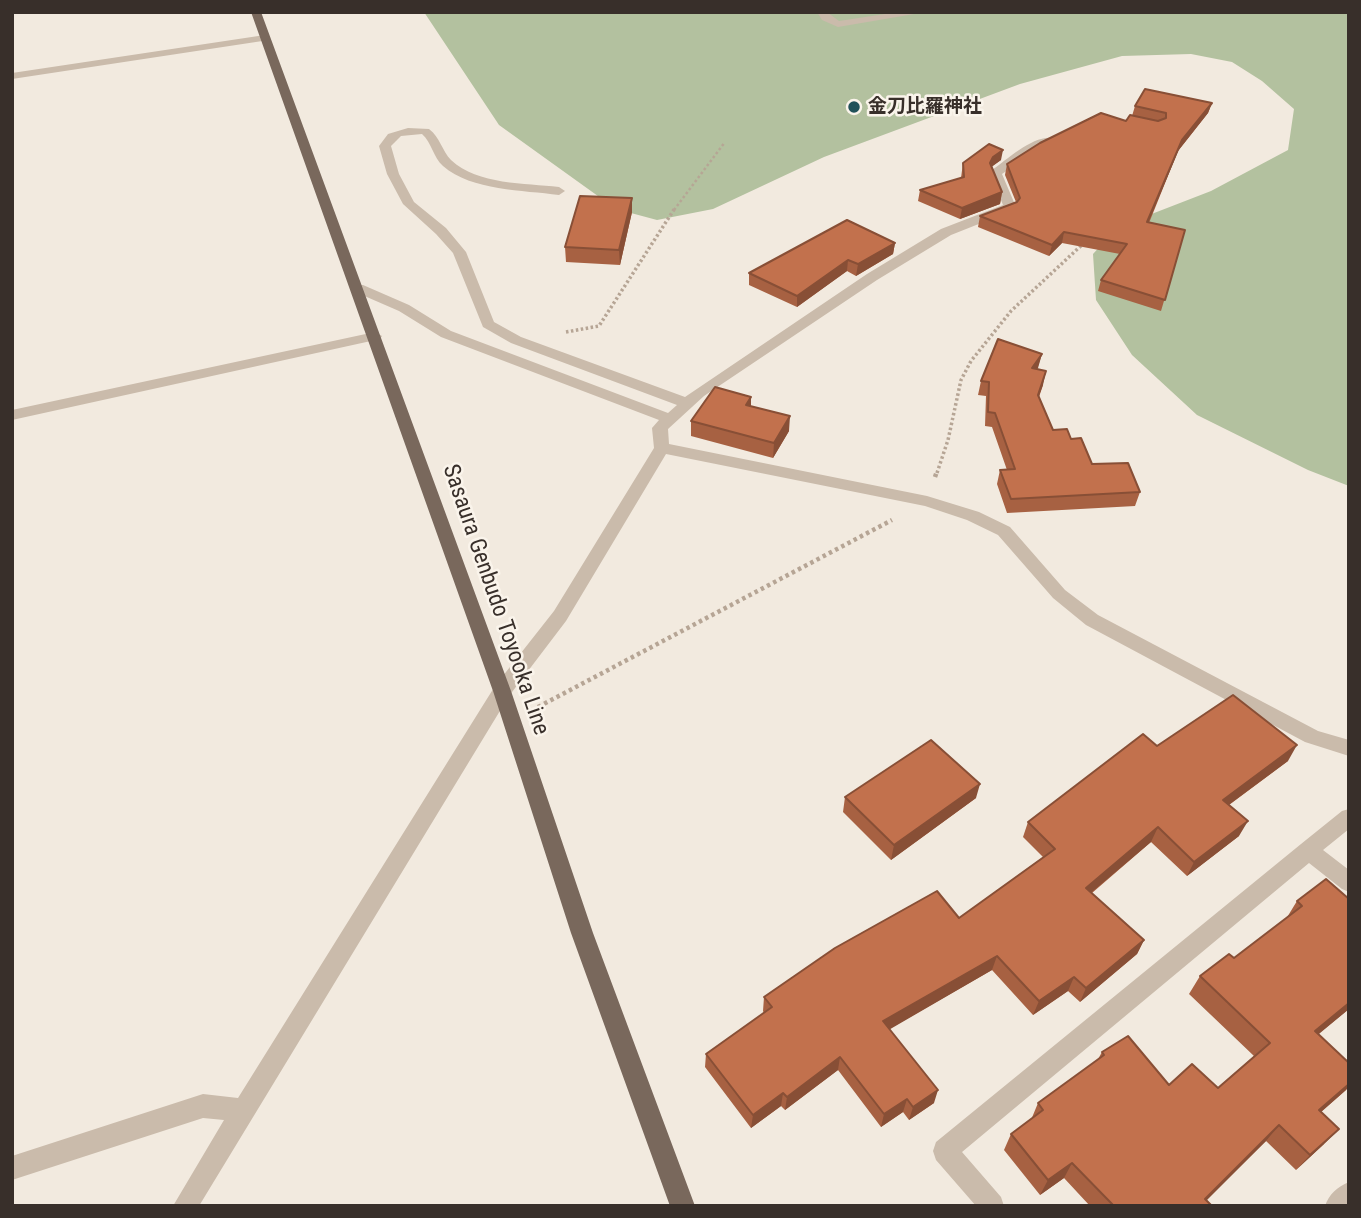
<!DOCTYPE html>
<html>
<head>
<meta charset="utf-8">
<style>
  body { margin:0 }
  #map { position:relative; width:1361px; height:1218px; overflow:hidden; background:#f2eadf; font-family:"Roboto Condensed",sans-serif }
  canvas { display:block }
  .frame { position:absolute; inset:0; border:14px solid #382f2a; pointer-events:none }
</style>
</head>
<body>
<div id="map">
<canvas width="1361" height="1218"></canvas>
<div class="frame"></div>
</div>
<script>
const ctx = document.querySelector('canvas').getContext('2d');
ctx.lineJoin = 'round';
function fillPath(path, color) { ctx.fillStyle = color; ctx.fill(path, 'evenodd'); }
function trace(path, color, width, dash) { ctx.strokeStyle = color; ctx.lineWidth = width; ctx.lineCap = dash ? 'butt' : 'round'; ctx.setLineDash(dash || []); ctx.stroke(path); }
function label(font, color, halo, rows, align = 'center') {
  ctx.font = font + ' "Roboto Condensed","Noto Sans JP",sans-serif'; ctx.lineWidth = 5; ctx.setLineDash([]); ctx.textBaseline = 'middle'; ctx.strokeStyle = halo; ctx.fillStyle = color; for (const [text, x, y, turn = 0] of rows) {
    ctx.save(); ctx.translate(x, y); ctx.rotate((+turn || 0) * Math.PI / 180); ctx.textAlign = isNaN(turn) ? turn : align; if (halo) ctx.strokeText(text, 0, 0); ctx.fillText(text, 0, 0); ctx.restore();
  }
}
fillPath(new Path2D(`
  M 424,12 L 1349,12 L 1349,486 L 1308,470 L 1197,415 L 1132,355 L 1096,300 L 1093,254 L 1118,227 L 1211,191 L 1288,150 L 1294,109 L 1262,81 L 1232,62 L 1191,54 L 1122,56 L 1020,84 L 824,157 L 713,209 L 657,220 L 616,209 L 499,125 Z`), '#b3c19f');
trace(new Path2D(`
  M 674,210 L 725,142`), '#b6a595', 2.5, [2.5, 2.5]);
trace(new Path2D(`
  M 566,332 L 599,326 L 675,208
  M 937,473 L 948,440 L 961,380 L 971,361 L 1011,311 L 1085,242`), '#b6a595', 3.5, [2.5, 2.5]);
trace(new Path2D(`
  M 935,477 L 937,471
  M 538,707 L 892,520`), '#b6a595', 4.5, [3.5, 3.5]);
fillPath(new Path2D(`
  M 817,12 L 827,12 L 839,21 L 898,12 L 926,12 L 838,27 L 822,20 Z
  M 265,35 L 269,36 L 269,40 L 12,79 L 12,73 Z
  M 408,128 L 429,129 C 440,137 442,151 451,160 C 478,185 525,183 559,187 L 565,191 L 559,195 C 523,190 472,191 443,166 C 433,157 432,143 422,134 L 401,136 L 391,146 L 399,174 L 414,202 L 446,228 L 466,252 L 494,322 L 521,337 L 685,397 L 867,274 L 941,229 L 1003,205 L 990,173 L 992,170 C 1008,159 1033,135 1053,138 L 1053,142 L 1031,154 L 1002,174 L 1016,207 L 1014,210 L 951,235 L 877,280 L 704,396 L 668,429 L 669,444 L 927,496 L 979,512 L 1010,527 L 1065,590 L 1098,615 L 1318,731 L 1349,740 L 1349,756 L 1305,742 L 1086,625 L 1053,598 L 998,535 L 967,520 L 925,506 L 666,454 L 566,621 L 509,696 L 199,1206 L 173,1206 L 224,1120 L 203,1118 L 12,1180 L 12,1156 L 203,1094 L 238,1098 L 495,686 L 554,611 L 654,448 L 652,428 L 659,420 L 441,337 L 399,311 L 353,291 L 353,285 L 363,285 L 409,305 L 451,331 L 668,413 L 677,405 L 511,343 L 483,327 L 453,253 L 436,234 L 403,204 L 387,174 L 379,146 L 388,134 Z
  M 375,332 L 382,336 L 380,339 L 12,420 L 12,410 Z
  M 1349,809 L 1349,829 L 1323,850 L 1349,870 L 1349,892 L 1342,889 L 1309,863 L 962,1152 L 1001,1197 L 1004,1206 L 976,1206 L 936,1160 L 933,1151 L 936,1142 L 1301,844 L 1342,811 Z
  M 1349,1182 L 1349,1206 L 1325,1206 C 1329,1194 1337,1187 1349,1182 Z`), '#cabbab');
fillPath(new Path2D(`
  M 251,12 L 261,12 L 511,691 L 593,933 L 695,1206 L 670,1206 L 571,933 L 493,691 Z`), '#79685c');
fillPath(new Path2D(`
  M 1212,103 L 1208,113 L 1178,151 L 1149,223 L 1185,230 L 1161,311 L 1098,291 L 1101,280 L 1120,254 L 1062,243 L 1049,256 L 978,227 L 980,216 L 1016,202 L 1005,175 L 1007,164 L 1126,121 L 1132,116 L 1135,106 Z
  M 1001,160 L 991,167 L 1002,192 L 1000,204 L 960,219 L 918,201 L 920,190 L 961,178 L 963,163 Z
  M 632,198 L 632,212 L 620,265 L 566,262 L 565,247 Z
  M 895,243 L 893,254 L 856,276 L 847,271 L 797,307 L 749,285 L 749,273 Z
  M 1042,354 L 1037,369 L 1043,385 L 1039,397 L 1053,430 L 1071,439 L 1092,464 L 1140,492 L 1135,506 L 1007,513 L 997,484 L 1000,470 L 1007,470 L 992,427 L 985,426 L 986,396 L 978,395 L 981,381 Z
  M 751,397 L 751,406 L 789,431 L 773,458 L 691,436 L 691,421 Z
  M 1157,746 L 1288,761 L 1229,805 L 1239,836 L 1187,876 L 1151,842 L 1092,893 L 1144,940 L 1137,954 L 1080,1002 L 1068,991 L 1033,1015 L 992,970 L 889,1029 L 934,1103 L 909,1120 L 903,1112 L 881,1127 L 838,1070 L 785,1110 L 781,1106 L 751,1128 L 705,1067 L 706,1054 L 764,1013 L 763,1011 L 764,997 L 959,918 L 1043,857 L 1023,837 L 1028,822 Z
  M 845,797 L 976,798 L 891,860 L 843,812 Z
  M 1349,899 L 1349,1009 L 1318,1034 L 1346,1090 L 1321,1112 L 1324,1144 L 1296,1170 L 1266,1141 L 1206,1200 L 1212,1206 L 1090,1206 L 1064,1178 L 1040,1195 L 1004,1150 L 1011,1134 L 1031,1120 L 1038,1103 L 1097,1061 L 1102,1052 L 1169,1085 L 1218,1088 L 1254,1056 L 1189,994 L 1200,976 L 1234,958 L 1286,919 L 1297,901 Z`), '#a76142');
fillPath(new Path2D(`
  M 1212,103 L 1208,113 L 1178,151 L 1144,233 L 1147,222 L 1182,140 Z
  M 1003,150 L 1001,160 L 990,168 L 990,163 L 993,157 Z
  M 1002,192 L 1000,204 L 960,219 L 962,208 Z
  M 632,198 L 632,212 L 620,265 L 619,250 Z
  M 1064,232 L 1062,243 L 1049,256 L 1052,245 Z
  M 895,243 L 893,254 L 856,276 L 858,264 Z
  M 848,260 L 847,271 L 797,307 L 797,296 Z
  M 1042,354 L 1038,368 L 1028,382 L 1032,368 Z
  M 1046,371 L 1043,385 L 1034,409 L 1038,395 Z
  M 751,397 L 751,412 L 746,405 Z
  M 790,416 L 789,431 L 773,458 L 774,443 Z
  M 1297,745 L 1288,761 L 1215,815 L 1223,800 Z
  M 980,784 L 976,798 L 891,860 L 894,845 Z
  M 1248,821 L 1239,836 L 1187,876 L 1194,862 Z
  M 1158,827 L 1151,842 L 1080,902 L 1086,888 Z
  M 1144,940 L 1137,954 L 1080,1002 L 1086,988 Z
  M 997,956 L 992,970 L 880,1035 L 883,1021 Z
  M 1074,977 L 1068,991 L 1033,1015 L 1039,1001 Z
  M 1349,1003 L 1349,1009 L 1302,1048 L 1315,1031 Z
  M 840,1057 L 838,1070 L 785,1110 L 787,1097 Z
  M 1349,1084 L 1349,1087 L 1346,1090 L 1305,1126 L 1319,1110 Z
  M 938,1090 L 934,1103 L 909,1120 L 913,1107 Z
  M 783,1093 L 781,1106 L 751,1128 L 753,1115 Z
  M 907,1099 L 903,1112 L 881,1127 L 884,1114 Z
  M 1279,1125 L 1266,1141 L 1201,1206 L 1205,1199 Z
  M 1339,1129 L 1324,1144 L 1296,1170 L 1310,1155 Z
  M 1072,1163 L 1064,1178 L 1040,1195 L 1048,1180 Z`), '#884f36');
const building = new Path2D(`
  M 1145,89 L 1212,103 L 1182,140 L 1147,222 L 1185,230 L 1165,300 L 1101,280 L 1127,244 L 1064,232 L 1052,245 L 980,216 L 1017,202 L 1020,198 L 1007,164 L 1040,143 L 1101,113 L 1126,121 L 1130,115 L 1158,121 L 1166,118 L 1166,113 L 1135,106 Z
  M 989,144 L 1003,150 L 993,157 L 990,163 L 1002,192 L 962,208 L 920,190 L 964,177 L 963,163 Z
  M 580,196 L 632,198 L 619,250 L 565,247 Z
  M 847,220 L 895,243 L 858,264 L 848,260 L 797,296 L 749,273 Z
  M 998,339 L 1042,354 L 1032,368 L 1046,371 L 1038,395 L 1053,430 L 1067,429 L 1071,439 L 1081,438 L 1092,464 L 1128,463 L 1140,492 L 1011,499 L 1000,470 L 1015,469 L 995,413 L 988,412 L 989,382 L 981,381 Z
  M 715,387 L 751,397 L 746,405 L 790,416 L 774,443 L 691,421 Z
  M 1233,695 L 1297,745 L 1223,800 L 1248,821 L 1194,862 L 1158,827 L 1086,888 L 1144,940 L 1086,988 L 1074,977 L 1039,1001 L 997,956 L 883,1021 L 938,1090 L 913,1107 L 907,1099 L 884,1114 L 840,1057 L 787,1097 L 783,1093 L 753,1115 L 706,1054 L 772,1007 L 764,997 L 835,948 L 937,891 L 959,918 L 1055,849 L 1028,822 L 1143,734 L 1157,746 Z
  M 931,740 L 980,784 L 894,845 L 845,797 Z
  M 1326,879 L 1349,899 L 1349,1003 L 1315,1031 L 1349,1063 L 1349,1084 L 1319,1110 L 1339,1129 L 1310,1155 L 1279,1125 L 1205,1199 L 1212,1206 L 1114,1206 L 1072,1163 L 1048,1180 L 1011,1134 L 1043,1110 L 1038,1103 L 1104,1055 L 1102,1052 L 1128,1036 L 1169,1085 L 1192,1064 L 1218,1088 L 1270,1043 L 1200,976 L 1229,954 L 1234,958 L 1302,906 L 1297,901 Z`);
fillPath(building, '#c2714d');
trace(building, '#884f36', 2);
for (const [x, y, r, color] of [
  [854,107,7,"#205159"]
]) { const dot = new Path2D(); dot.arc(x, y, r, 0, 2 * Math.PI); ctx.fillStyle = color; ctx.fill(dot); trace(dot, '#faf4eb', 2.5); }
label('bold 19px', '#382f2a', '#faf4eb', [
  ["金刀比羅神社",868,107]
], 'left');
label('23px', '#382f2a', '#faf4eb', [
  ["Sasaura Genbudo Toyooka Line",495,600,71]
]);
</script>
</body>
</html>
